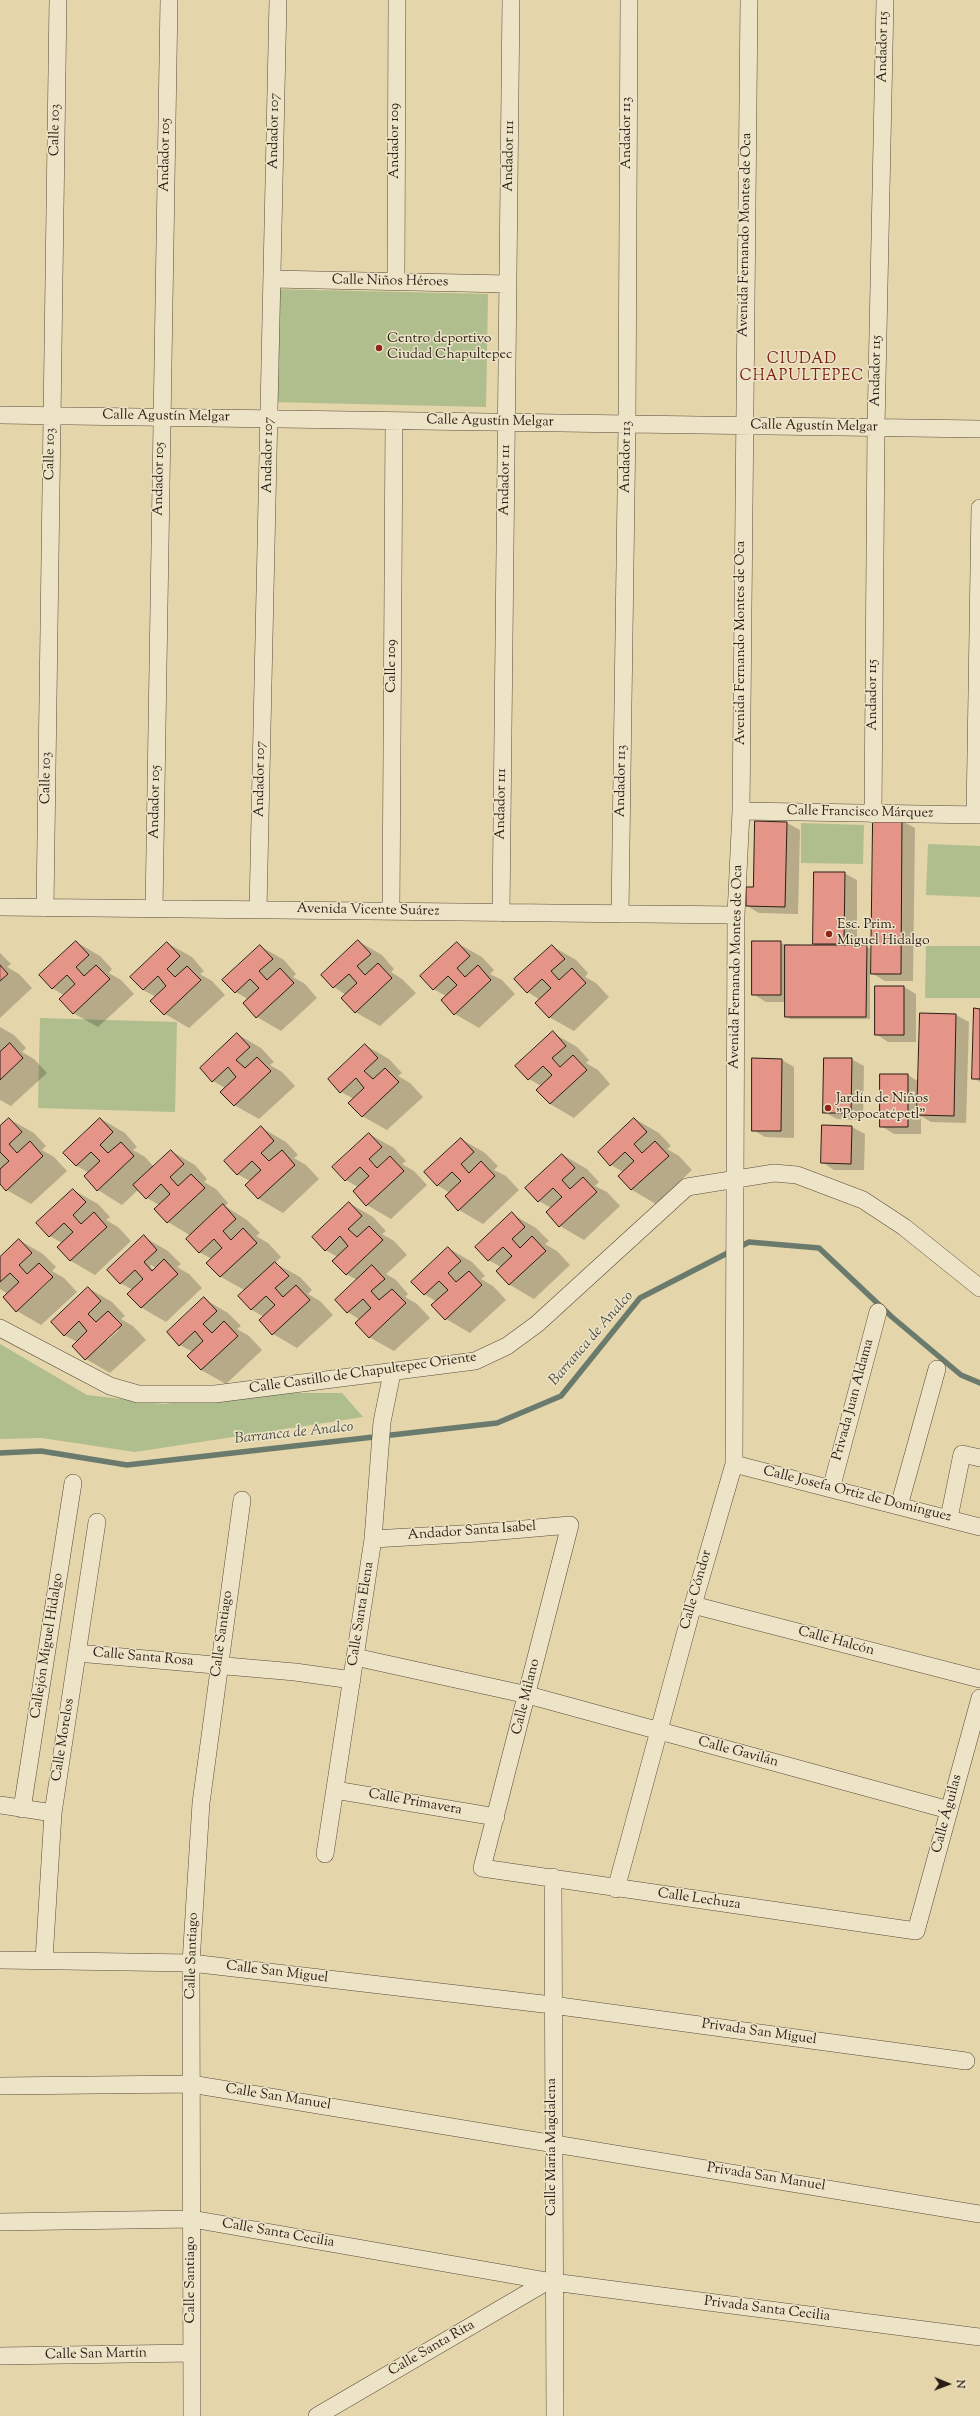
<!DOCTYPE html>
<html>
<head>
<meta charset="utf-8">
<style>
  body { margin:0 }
  #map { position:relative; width:980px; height:2416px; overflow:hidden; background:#e4d5aa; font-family:"Sorts Mill Goudy",serif }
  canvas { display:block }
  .north { position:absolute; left:928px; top:2364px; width:40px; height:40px; -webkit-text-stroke:3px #ede4c8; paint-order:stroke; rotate:91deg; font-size:11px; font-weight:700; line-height:16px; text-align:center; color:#291d15 }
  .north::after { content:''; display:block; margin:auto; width:14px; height:18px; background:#291d15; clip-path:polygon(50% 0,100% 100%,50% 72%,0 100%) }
</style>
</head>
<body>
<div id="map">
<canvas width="980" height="2416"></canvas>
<div class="north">N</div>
</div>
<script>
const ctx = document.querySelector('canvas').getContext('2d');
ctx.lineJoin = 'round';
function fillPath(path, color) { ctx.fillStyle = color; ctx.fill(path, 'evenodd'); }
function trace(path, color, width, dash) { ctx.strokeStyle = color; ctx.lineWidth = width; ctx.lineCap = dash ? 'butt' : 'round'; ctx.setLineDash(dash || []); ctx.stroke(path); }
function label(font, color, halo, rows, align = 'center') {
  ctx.font = font + ' "Sorts Mill Goudy",serif'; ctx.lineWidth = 3; ctx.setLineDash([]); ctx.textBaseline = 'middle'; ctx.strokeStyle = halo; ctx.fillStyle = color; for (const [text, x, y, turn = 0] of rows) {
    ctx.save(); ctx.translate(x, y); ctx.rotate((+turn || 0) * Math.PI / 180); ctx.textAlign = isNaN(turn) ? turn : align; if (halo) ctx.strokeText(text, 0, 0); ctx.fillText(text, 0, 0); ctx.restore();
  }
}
fillPath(new Path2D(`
  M 272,289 L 488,294 L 486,407 L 270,402 Z
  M 801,823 L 864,825 L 863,864 L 801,863 Z
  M 928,844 L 980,846 L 980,897 L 926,895 Z
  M 926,946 L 980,946 L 980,998 L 925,998 Z
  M 40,1018 L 177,1022 L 175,1112 L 38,1108 Z
  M 0,1344 L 87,1395 L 163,1404 L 263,1393 L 342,1393 L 363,1417 L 135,1452 L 42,1438 L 0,1439 Z`), '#afbe8c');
fillPath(new Path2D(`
  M 902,821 L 915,828 L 913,981 L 885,981 L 870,972 L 870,1019 L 790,1019 L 786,1016 L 786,1002 L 766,1002 L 753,994 L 753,942 L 818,946 L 814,943 L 844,873 L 857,880 L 857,946 L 870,948 L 870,971 L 872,971 Z
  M 787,823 L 800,830 L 798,914 L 759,913 L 747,906 Z
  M 358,941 L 382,955 L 394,969 L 391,972 L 402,979 L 416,993 L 380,1026 L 355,1012 L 346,995 L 334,987 L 322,975 Z
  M 76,942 L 100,956 L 112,969 L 109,973 L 121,980 L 134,994 L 98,1027 L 73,1013 L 65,996 L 52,988 Z
  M 167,943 L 192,957 L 204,971 L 200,974 L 212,981 L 225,995 L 189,1028 L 165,1014 L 156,997 L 143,990 Z
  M 457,943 L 482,957 L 494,970 L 490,974 L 502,980 L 515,994 L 479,1028 L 455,1014 L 446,996 L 433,989 Z
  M 260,946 L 284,960 L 296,974 L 293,977 L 305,984 L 317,998 L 281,1031 L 257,1017 L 245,1003 L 249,1000 L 236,992 L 224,980 Z
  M 552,946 L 576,960 L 588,973 L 585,977 L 596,983 L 609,997 L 574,1031 L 549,1017 L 540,1000 L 528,992 L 516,979 Z
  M 0,953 L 11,964 L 7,967 L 19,974 L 32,988 L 0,1018 Z
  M 904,987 L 916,994 L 916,1042 L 888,1042 L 876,1034 Z
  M 980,1010 L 980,1082 L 973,1078 Z
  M 921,1014 L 956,1015 L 969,1022 L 966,1123 L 931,1122 L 921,1116 L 921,1134 L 894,1134 L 881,1126 L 908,1075 L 919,1082 Z
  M 0,1027 L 14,1035 L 26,1048 L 22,1052 L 34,1059 L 47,1073 L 11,1106 L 0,1100 Z
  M 553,1033 L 577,1047 L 589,1060 L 586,1063 L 598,1070 L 610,1084 L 574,1118 L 550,1104 L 541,1086 L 529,1079 Z
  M 237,1034 L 261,1048 L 274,1062 L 270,1065 L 282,1072 L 295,1086 L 259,1119 L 234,1105 L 225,1088 L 213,1081 Z
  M 365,1045 L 389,1059 L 402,1073 L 398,1076 L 410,1083 L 423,1097 L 387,1130 L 362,1116 L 354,1099 L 341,1092 Z
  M 851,1059 L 864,1066 L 863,1120 L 837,1119 L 824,1112 Z
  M 782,1060 L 794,1067 L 794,1138 L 765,1137 L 753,1130 Z
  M 9,1119 L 34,1133 L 46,1146 L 42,1150 L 54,1157 L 67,1171 L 31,1204 L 7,1190 L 0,1183 L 0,1128 Z
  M 101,1119 L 125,1133 L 137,1147 L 133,1150 L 145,1157 L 154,1167 L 171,1151 L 195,1165 L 207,1179 L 204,1182 L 216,1189 L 228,1203 L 225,1206 L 247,1220 L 260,1233 L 256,1236 L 268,1243 L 281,1257 L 275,1263 L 300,1277 L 312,1290 L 308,1294 L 320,1301 L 333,1315 L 297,1348 L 273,1334 L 264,1317 L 252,1310 L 240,1296 L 246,1291 L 221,1277 L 208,1263 L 212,1259 L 199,1252 L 191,1236 L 168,1222 L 155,1209 L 159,1205 L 147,1198 L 139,1189 L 122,1205 L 98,1190 L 85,1176 L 89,1173 L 77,1166 L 65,1153 Z
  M 635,1119 L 659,1133 L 671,1146 L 667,1149 L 679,1156 L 692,1170 L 656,1204 L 632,1190 L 619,1176 L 623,1172 L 611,1165 Z
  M 822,1126 L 852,1127 L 865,1134 L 864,1170 L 834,1170 L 822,1162 Z
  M 262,1128 L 286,1142 L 298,1155 L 294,1158 L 306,1165 L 319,1179 L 283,1213 L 259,1199 L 246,1185 L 250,1181 L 237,1174 Z
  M 369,1134 L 394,1148 L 406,1161 L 402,1164 L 414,1171 L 427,1185 L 391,1219 L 367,1205 L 358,1187 L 346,1180 Z
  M 461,1139 L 485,1153 L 498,1166 L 494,1170 L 506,1176 L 519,1190 L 483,1224 L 459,1210 L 450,1193 L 437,1185 Z
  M 563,1155 L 587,1169 L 599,1182 L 595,1186 L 607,1192 L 620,1206 L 584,1240 L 560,1226 L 551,1208 L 539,1201 Z
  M 73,1190 L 98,1204 L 110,1217 L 106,1220 L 118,1227 L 131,1241 L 95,1275 L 71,1261 L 58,1247 L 62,1243 L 50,1236 Z
  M 349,1203 L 373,1217 L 386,1231 L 382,1234 L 394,1241 L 407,1255 L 386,1274 L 396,1280 L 408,1294 L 405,1297 L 417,1304 L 430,1318 L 394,1351 L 369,1337 L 360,1320 L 348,1312 L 336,1300 L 357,1280 L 346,1274 L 338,1257 L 325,1250 Z
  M 512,1214 L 536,1228 L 549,1241 L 545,1244 L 557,1251 L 570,1265 L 534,1299 L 510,1285 L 497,1271 L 501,1267 L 488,1260 Z
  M 144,1237 L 168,1251 L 181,1264 L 177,1267 L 189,1274 L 202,1288 L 166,1322 L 142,1308 L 129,1294 L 133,1290 L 120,1283 ZM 151,1265 L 159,1270 L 158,1272 L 150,1267 Z
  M 19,1240 L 43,1254 L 56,1267 L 52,1271 L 64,1278 L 77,1292 L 41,1325 L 17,1311 L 8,1294 L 0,1289 L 0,1258 ZM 48,1281 L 49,1282 L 38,1292 L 37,1291 Z
  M 448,1248 L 472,1262 L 485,1276 L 481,1279 L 493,1286 L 506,1300 L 470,1333 L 446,1319 L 437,1302 L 424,1294 Z
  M 88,1288 L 112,1302 L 125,1316 L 121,1319 L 133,1326 L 146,1340 L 110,1373 L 86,1359 L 73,1346 L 77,1342 L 64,1335 ZM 117,1329 L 119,1330 L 107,1341 L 106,1339 Z
  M 204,1299 L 228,1313 L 241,1326 L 237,1329 L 249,1336 L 262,1350 L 226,1384 L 201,1370 L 189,1356 L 193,1352 L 180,1345 Z`), '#0003');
trace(new Path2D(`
  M 0,1453 L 41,1451 L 127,1465 L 497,1423 L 561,1396 L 640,1298 L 749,1242 L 819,1248 L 892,1317 L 961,1375 L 980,1383`), '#6a7b6e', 5.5);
const building = new Path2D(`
  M 873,820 L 902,820 L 901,974 L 871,974 Z
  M 755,821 L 787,822 L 785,907 L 746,906 L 746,887 L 753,887 Z
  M 814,872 L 845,872 L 844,944 L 813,944 Z
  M 358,940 L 371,954 L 357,966 L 365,975 L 378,963 L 392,978 L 355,1013 L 341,998 L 357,983 L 349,974 L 333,988 L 321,975 Z
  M 76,941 L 89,955 L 76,967 L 84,976 L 96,965 L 110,979 L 73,1014 L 59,999 L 75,984 L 67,975 L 52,989 L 39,975 Z
  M 752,941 L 781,941 L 781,995 L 752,995 Z
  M 167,942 L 180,956 L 167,969 L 175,977 L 187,966 L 201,980 L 164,1015 L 150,1001 L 166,986 L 158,976 L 143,990 L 130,977 Z
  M 457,942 L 470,956 L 457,968 L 465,977 L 478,965 L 491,980 L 454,1015 L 441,1000 L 457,985 L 448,976 L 433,990 L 420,976 Z
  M 260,945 L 273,959 L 259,971 L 267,980 L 280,968 L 294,983 L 256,1018 L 243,1003 L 259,988 L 250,979 L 235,993 L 222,980 Z
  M 552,945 L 565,959 L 551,971 L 559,980 L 572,968 L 586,983 L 549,1018 L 535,1003 L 551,988 L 542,979 L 527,993 L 514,979 Z
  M 785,945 L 867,945 L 866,1017 L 785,1017 Z
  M 0,965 L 8,974 L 0,981 Z
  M 875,986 L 904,986 L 904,1035 L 875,1035 Z
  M 974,1008 L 980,1009 L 980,1079 L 972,1079 Z
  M 920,1013 L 956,1014 L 954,1116 L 917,1115 Z
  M 553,1031 L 566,1046 L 552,1058 L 560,1067 L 573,1055 L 587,1070 L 550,1104 L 536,1090 L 552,1075 L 543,1066 L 528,1080 L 515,1066 Z
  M 237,1033 L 250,1047 L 236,1060 L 245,1068 L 257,1057 L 271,1071 L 234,1106 L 220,1092 L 236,1077 L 228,1067 L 212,1082 L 200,1068 Z
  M 10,1043 L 23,1058 L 0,1080 L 0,1052 Z
  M 365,1044 L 378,1058 L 364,1071 L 373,1079 L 385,1068 L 399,1082 L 362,1117 L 348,1103 L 364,1088 L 356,1078 L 340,1093 L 328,1079 Z
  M 752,1058 L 782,1059 L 781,1131 L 752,1131 Z
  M 824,1058 L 852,1058 L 851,1113 L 823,1113 Z
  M 880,1074 L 908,1074 L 908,1127 L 880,1127 Z
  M 9,1118 L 22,1132 L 9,1144 L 17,1153 L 30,1141 L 43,1156 L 6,1191 L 0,1184 L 0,1169 L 9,1161 L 0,1152 L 0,1126 Z
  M 100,1118 L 113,1132 L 100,1145 L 108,1153 L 121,1142 L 134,1156 L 97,1191 L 84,1176 L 100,1161 L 91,1152 L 76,1166 L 63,1153 Z
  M 634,1118 L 647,1132 L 634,1144 L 642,1153 L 655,1141 L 669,1156 L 631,1190 L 618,1176 L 634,1161 L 625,1152 L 610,1166 L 598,1152 Z
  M 822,1125 L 852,1126 L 851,1164 L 821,1163 Z
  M 261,1126 L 274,1141 L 261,1153 L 269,1161 L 282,1150 L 295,1165 L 258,1199 L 245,1185 L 261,1170 L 252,1161 L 237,1175 L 224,1161 Z
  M 369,1133 L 382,1147 L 369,1159 L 377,1168 L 390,1156 L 404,1171 L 366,1206 L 353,1191 L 369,1176 L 360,1167 L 345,1181 L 332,1167 Z
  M 461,1138 L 474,1152 L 461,1164 L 469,1173 L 481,1161 L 495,1176 L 458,1211 L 445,1196 L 461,1181 L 452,1172 L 437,1186 L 424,1172 Z
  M 171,1150 L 184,1164 L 170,1177 L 178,1186 L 191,1174 L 205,1188 L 167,1223 L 154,1209 L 170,1194 L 161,1184 L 146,1199 L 133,1185 Z
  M 562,1154 L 575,1168 L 562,1180 L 570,1189 L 583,1177 L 597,1192 L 559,1227 L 546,1212 L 562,1197 L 553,1188 L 538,1202 L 525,1188 Z
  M 73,1189 L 86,1202 L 73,1215 L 81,1224 L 94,1212 L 107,1227 L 70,1261 L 57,1247 L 73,1232 L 64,1223 L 49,1237 L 36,1223 Z
  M 349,1202 L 362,1216 L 348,1229 L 357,1237 L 369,1226 L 383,1240 L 346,1275 L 332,1261 L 348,1246 L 340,1236 L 325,1251 L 312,1237 Z
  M 223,1204 L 236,1219 L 223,1231 L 231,1240 L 243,1228 L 257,1243 L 220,1277 L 206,1263 L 222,1248 L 214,1239 L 199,1253 L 186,1239 Z
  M 512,1212 L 525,1227 L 512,1239 L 520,1248 L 532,1236 L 546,1251 L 509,1285 L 496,1271 L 512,1256 L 503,1247 L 488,1261 L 475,1247 Z
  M 144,1235 L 157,1250 L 144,1262 L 152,1271 L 164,1259 L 178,1274 L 141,1308 L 127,1294 L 143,1279 L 135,1270 L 120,1284 L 107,1270 Z
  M 19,1239 L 32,1253 L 19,1265 L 27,1274 L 39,1263 L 53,1277 L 16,1312 L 3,1297 L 19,1282 L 10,1273 L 0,1282 L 0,1257 Z
  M 448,1247 L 461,1261 L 448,1273 L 456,1282 L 469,1271 L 482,1285 L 445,1320 L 431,1305 L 448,1290 L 439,1281 L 424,1295 L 411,1282 Z
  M 275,1262 L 289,1276 L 275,1288 L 283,1297 L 296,1285 L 310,1300 L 272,1335 L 259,1320 L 275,1305 L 266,1296 L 251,1310 L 238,1296 Z
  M 372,1265 L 385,1279 L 371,1291 L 379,1300 L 392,1289 L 406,1303 L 369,1338 L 355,1323 L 371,1308 L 363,1299 L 347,1313 L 335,1300 Z
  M 88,1287 L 101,1301 L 88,1314 L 96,1322 L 108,1311 L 122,1325 L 85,1360 L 72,1346 L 87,1331 L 79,1321 L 64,1336 L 51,1322 Z
  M 204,1297 L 217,1311 L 203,1324 L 212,1333 L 224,1321 L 238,1336 L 201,1370 L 187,1356 L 203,1341 L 195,1331 L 179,1346 L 167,1332 Z`);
fillPath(building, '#e49588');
trace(building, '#291d15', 1);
const street = new Path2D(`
  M 272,279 L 508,284
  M 396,281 L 397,0
  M 0,415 L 980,429
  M 741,811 L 980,815
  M 873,814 L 876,428 L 885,0
  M 975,815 L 980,508
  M 0,907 L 736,915
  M 45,908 L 58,0
  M 154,909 L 169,0
  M 258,910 L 278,0
  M 391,911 L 394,421
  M 501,913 L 511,0
  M 620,914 L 627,424 L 629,0
  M 0,1328 L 110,1386 L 138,1394 L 215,1394 L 475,1361 L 507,1346 L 537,1324 L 687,1187 L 774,1173 L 797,1175 L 863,1200 L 904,1227 L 980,1288
  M 734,1464 L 980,1527
  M 831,1489 L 878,1312
  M 899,1506 L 937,1369
  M 949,1518 L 962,1454 L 980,1458
  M 373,1539 L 478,1533 L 570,1525 L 482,1868 L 916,1931 L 980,1698
  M 693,1605 L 980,1679
  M 77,1653 L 295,1672 L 352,1680
  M 355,1657 L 528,1695 L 949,1810
  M 335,1790 L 496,1817
  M 0,1805 L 53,1813
  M 22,1809 L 73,1483
  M 325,1854 L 373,1539 L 382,1422 L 392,1373
  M 553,1877 L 555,2416
  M 616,1889 L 693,1605 L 734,1464 L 736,915 L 741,811 L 749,0
  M 0,1960 L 191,1963 L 552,2005 L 966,2061
  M 44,1960 L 53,1813 L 97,1522
  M 0,2086 L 191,2084 L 980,2214
  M 0,2222 L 192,2219 L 553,2282 L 980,2337
  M 0,2356 L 192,2353
  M 192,2416 L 191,1963 L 201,1803 L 242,1500
  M 317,2416 L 548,2281`);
trace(street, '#584b3a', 18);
trace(street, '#ede4c8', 17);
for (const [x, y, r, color] of [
  [379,348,4,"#8f2418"],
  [829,934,4,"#8f2418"],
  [828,1108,4,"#8f2418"]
]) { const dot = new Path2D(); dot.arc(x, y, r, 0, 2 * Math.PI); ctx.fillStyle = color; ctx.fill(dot); trace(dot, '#ede4c8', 1.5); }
label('14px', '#291d15', '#ede4c8', [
  ["Andador 115",884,47,-89],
  ["Calle 103",56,130,-89],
  ["Andador 107",275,131,-89],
  ["Andador 113",628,133,-90],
  ["Andador 109",396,141,-90],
  ["Andador 105",166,155,-89],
  ["Andador 111",510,156,-89],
  ["Avenida Fernando Montes de Oca",746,235,-89],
  ["Calle Niños Héroes",390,282,1],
  ["Andador 115",877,371,-89],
  ["Calle Agustín Melgar",166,417,1],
  ["Calle Agustín Melgar",490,422,1],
  ["Calle Agustín Melgar",814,427,1],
  ["Calle 103",51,454,-89],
  ["Andador 107",269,455,-89],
  ["Andador 113",627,457,-89],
  ["Andador 105",160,479,-89],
  ["Andador 111",506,480,-89],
  ["Avenida Fernando Montes de Oca",742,643,-90],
  ["Calle 109",393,666,-90],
  ["Andador 115",874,695,-90],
  ["Calle 103",47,778,-89],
  ["Andador 107",261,779,-89],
  ["Andador 113",622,781,-89],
  ["Andador 105",156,802,-89],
  ["Andador 111",502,804,-89],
  ["Calle Francisco Márquez",860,813,1],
  ["Avenida Vicente Suárez",368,911,1],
  ["Avenida Fernando Montes de Oca",737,967,-89],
  ["Calle Castillo de Chapultepec Oriente",363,1374,-8],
  ["Privada Juan Aldama",854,1400,-75],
  ["Calle Josefa Ortiz de Domínguez",857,1495,14],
  ["Andador Santa Isabel",472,1532,-4],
  ["Calle Cóndor",697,1590,-74],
  ["Calle Santa Elena",362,1614,-81],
  ["Calle Santiago",223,1634,-82],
  ["Calle Halcón",836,1642,15],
  ["Callejón Miguel Hidalgo",48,1646,-81],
  ["Calle Santa Rosa",143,1658,5],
  ["Calle Milano",527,1697,-76],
  ["Calle Morelos",64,1740,-81],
  ["Calle Gavilán",738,1753,15],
  ["Calle Primavera",415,1803,10],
  ["Calle Águilas",948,1814,-75],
  ["Calle Lechuza",699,1900,8],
  ["Calle Santiago",193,1956,-88],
  ["Calle San Miguel",277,1973,7],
  ["Privada San Miguel",759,2033,8],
  ["Calle San Manuel",278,2098,9],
  ["Calle María Magdalena",553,2147,-90],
  ["Privada San Manuel",766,2178,9],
  ["Calle Santa Cecilia",278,2234,10],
  ["Calle Santiago",192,2280,-90],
  ["Privada Santa Cecilia",767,2310,7],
  ["Calle Santa Rita",432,2349,-30],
  ["Calle San Martín",96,2355,-1]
]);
label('14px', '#291d15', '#ede4c8', [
  ["Centro deportivo",387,340],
  ["Ciudad Chapultepec",387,356],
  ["Esc. Prim.",837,926],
  ["Miguel Hidalgo",837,942],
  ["Jardín de Niños",836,1100],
  ["\"Popocatépetl\"",836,1116]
], 'left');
ctx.letterSpacing = '1px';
label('15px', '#7a1f14', '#ede4c8', [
  ["CIUDAD",802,360],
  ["CHAPULTEPEC",802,377]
]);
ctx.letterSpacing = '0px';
label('italic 15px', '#494c42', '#ede4c8', [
  ["Barranca de Analco",592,1339,-49],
  ["Barranca de Analco",294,1434,-6]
]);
</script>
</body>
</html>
